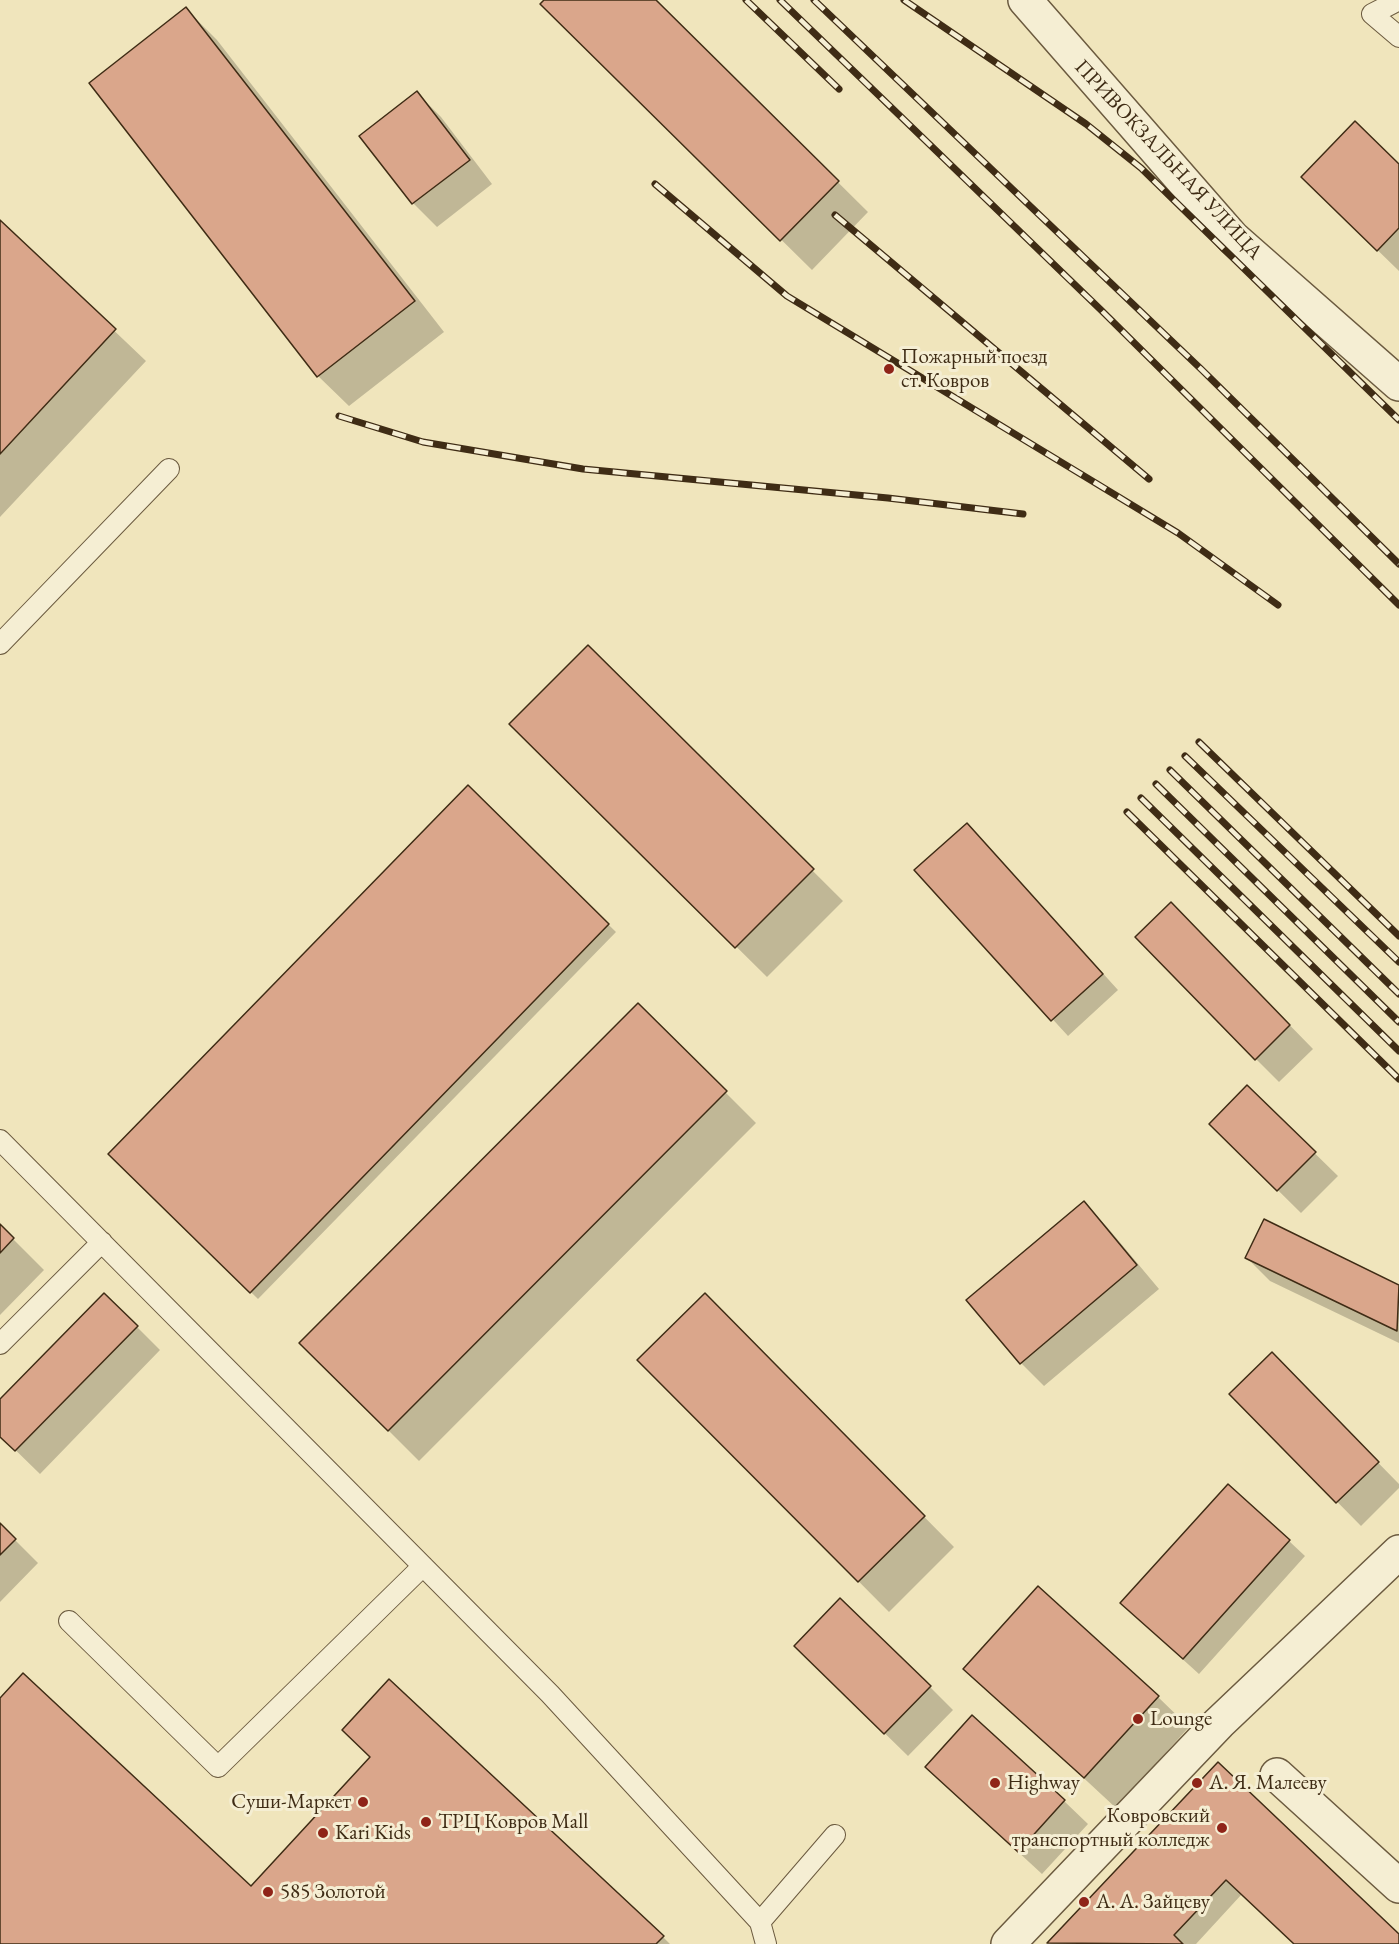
<!DOCTYPE html>
<html>
<head>
<meta charset="utf-8">
<style>
  body { margin:0 }
  canvas { display:block; background:#f0e5bc }
</style>
</head>
<body>
<canvas width="1399" height="1944"></canvas>
<script>
const ctx = document.querySelector('canvas').getContext('2d');
ctx.lineJoin = 'round';
function fillPath(path, color) { ctx.fillStyle = color; ctx.fill(path, 'evenodd'); }
function trace(path, color, width, dash) { ctx.strokeStyle = color; ctx.lineWidth = width; ctx.lineCap = dash ? 'butt' : 'round'; ctx.setLineDash(dash || []); ctx.stroke(path); }
function label(font, color, halo, rows, align = 'center') {
  ctx.font = font + ' "EB Garamond",serif'; ctx.lineWidth = 6; ctx.setLineDash([]); ctx.textBaseline = 'middle'; ctx.strokeStyle = halo; ctx.fillStyle = color; for (const [text, x, y, turn = 0] of rows) {
    ctx.save(); ctx.translate(x, y); ctx.rotate((+turn || 0) * Math.PI / 180); ctx.textAlign = isNaN(turn) ? turn : align; if (halo) ctx.strokeText(text, 0, 0); ctx.fillText(text, 0, 0); ctx.restore();
  }
}
fillPath(new Path2D(`
  M 546,0 L 654,0 L 868,212 L 812,270 L 542,4 Z
  M 186,9 L 217,40 L 444,332 L 349,406 L 318,376 Z
  M 417,93 L 441,117 L 492,184 L 437,227 L 413,203 L 362,136 Z
  M 1399,166 L 1399,271 L 1326,200 Z
  M 0,222 L 146,361 L 0,517 Z
  M 588,647 L 843,901 L 767,977 L 511,724 Z
  M 468,787 L 616,932 L 258,1299 L 110,1154 Z
  M 982,840 L 1118,990 L 1068,1036 L 916,870 Z
  M 1194,927 L 1313,1049 L 1279,1082 L 1256,1059 Z
  M 638,1005 L 756,1123 L 419,1461 L 301,1343 Z
  M 1247,1087 L 1338,1176 L 1301,1213 L 1211,1124 Z
  M 1084,1203 L 1107,1227 L 1159,1289 L 1044,1386 L 1021,1363 Z
  M 1265,1221 L 1399,1287 L 1399,1343 L 1270,1281 L 1247,1258 Z
  M 0,1226 L 44,1270 L 0,1315 Z
  M 705,1295 L 954,1547 L 889,1612 L 639,1360 Z
  M 137,1327 L 160,1350 L 40,1474 L 0,1435 L 0,1401 Z
  M 1295,1378 L 1399,1484 L 1399,1488 L 1361,1526 L 1231,1394 Z
  M 0,1525 L 38,1563 L 0,1602 Z
  M 1289,1541 L 1305,1556 L 1199,1674 L 1138,1619 Z
  M 819,1669 L 930,1687 L 953,1710 L 908,1756 Z
  M 966,1669 L 1158,1697 L 1189,1727 L 1116,1808 Z
  M 0,1700 L 251,1888 L 663,1937 L 670,1944 L 0,1944 Z
  M 1218,1765 L 1399,1936 L 1399,1944 L 1295,1944 L 1242,1894 L 1196,1944 L 1050,1944 Z
  M 951,1790 L 1064,1801 L 1088,1824 L 1042,1874 Z`), '#0003');
const building = new Path2D(`
  M 544,0 L 656,0 L 839,181 L 780,241 L 540,4 Z
  M 186,7 L 415,301 L 317,377 L 89,83 Z
  M 417,91 L 470,160 L 412,204 L 359,136 Z
  M 1355,121 L 1399,164 L 1399,228 L 1377,251 L 1301,177 Z
  M 0,220 L 116,329 L 0,454 Z
  M 588,645 L 814,869 L 735,948 L 509,724 Z
  M 468,785 L 609,924 L 250,1293 L 108,1154 Z
  M 967,823 L 1103,974 L 1051,1021 L 914,870 Z
  M 1171,902 L 1290,1025 L 1255,1060 L 1135,937 Z
  M 638,1003 L 727,1091 L 388,1431 L 299,1343 Z
  M 1247,1085 L 1316,1152 L 1277,1191 L 1209,1124 Z
  M 1084,1201 L 1137,1265 L 1020,1364 L 966,1300 Z
  M 1264,1219 L 1399,1285 L 1397,1331 L 1245,1258 Z
  M 0,1224 L 14,1238 L 0,1253 Z
  M 104,1293 L 138,1326 L 15,1451 L 0,1437 L 0,1399 Z
  M 705,1293 L 925,1516 L 858,1582 L 637,1360 Z
  M 1272,1352 L 1379,1462 L 1336,1503 L 1229,1394 Z
  M 1228,1484 L 1290,1540 L 1183,1659 L 1120,1603 Z
  M 0,1523 L 16,1539 L 0,1555 Z
  M 1038,1586 L 1159,1696 L 1084,1778 L 963,1669 Z
  M 840,1598 L 931,1686 L 884,1734 L 794,1646 Z
  M 23,1673 L 251,1886 L 370,1757 L 342,1730 L 389,1679 L 664,1936 L 656,1944 L 0,1944 L 0,1698 Z
  M 972,1715 L 1065,1800 L 1018,1852 L 925,1767 Z
  M 1218,1762 L 1399,1934 L 1399,1944 L 1294,1944 L 1226,1880 L 1174,1935 L 1183,1944 L 1047,1943 Z`);
fillPath(building, '#daa68b');
trace(building, '#3f2c15', 1.5);
const service = new Path2D(`
  M 1399,0 L 1372,14 L 1399,37
  M 0,644 L 169,469
  M 0,1140 L 550,1694 L 760,1922
  M 0,1344 L 102,1242
  M 69,1621 L 218,1767 L 423,1566
  M 766,1944 L 760,1922 L 835,1835`);
const minor = new Path2D(`
  M 1025,0 L 1233,238 L 1399,384
  M 1277,1775 L 1399,1886
  M 1008,1944 L 1219,1723 L 1399,1552`);
trace(service, '#6b5a3f', 22);
trace(minor, '#6b5a3f', 36);
trace(service, '#f5eed3', 20);
trace(minor, '#f5eed3', 33);
const rail = new Path2D(`
  M 746,0 L 839,89
  M 780,0 L 1101,310 L 1399,605
  M 814,0 L 1201,369 L 1399,564
  M 904,0 L 1086,124 L 1141,168 L 1399,420
  M 655,184 L 787,296 L 1178,533 L 1278,605
  M 835,215 L 1149,479
  M 339,416 L 423,442 L 583,469 L 888,498 L 1023,514
  M 1199,742 L 1399,936
  M 1185,756 L 1399,962
  M 1170,770 L 1399,994
  M 1156,784 L 1399,1022
  M 1141,798 L 1399,1051
  M 1127,812 L 1399,1079`);
trace(rail, '#3f2c15', 7);
trace(rail, '#f5eed3', 4.5, [14]);
for (const [x, y, r, color] of [
  [889,369,6,"#8f2418"],
  [1138,1719,6,"#8f2418"],
  [995,1783,6,"#8f2418"],
  [1197,1783,6,"#8f2418"],
  [363,1802,6,"#8f2418"],
  [426,1822,6,"#8f2418"],
  [1222,1828,6,"#8f2418"],
  [323,1833,6,"#8f2418"],
  [268,1892,6,"#8f2418"],
  [1084,1902,6,"#8f2418"]
]) { const dot = new Path2D(); dot.arc(x, y, r, 0, 2 * Math.PI); ctx.fillStyle = color; ctx.fill(dot); trace(dot, '#f5eed3', 2); }
label('21px', '#3f2c15', '#f5eed3', [
  ["ПРИВОКЗАЛЬНАЯ УЛИЦА",1168,160,47]
]);
label('21px', '#3f2c15', '#f5eed3', [
  ["Пожарный поезд",901,357],
  ["ст. Ковров",901,381],
  ["Lounge",1150,1719],
  ["Highway",1007,1783],
  ["А. Я. Малееву",1209,1783],
  ["Суши-Маркет",351,1802,"right"],
  ["Ковровский",1210,1816,"right"],
  ["транспортный колледж",1210,1840,"right"],
  ["ТРЦ Ковров Mall",438,1822],
  ["Kari Kids",335,1833],
  ["585 Золотой",280,1892],
  ["А. А. Зайцеву",1096,1902]
], 'left');
</script>
</body>
</html>
